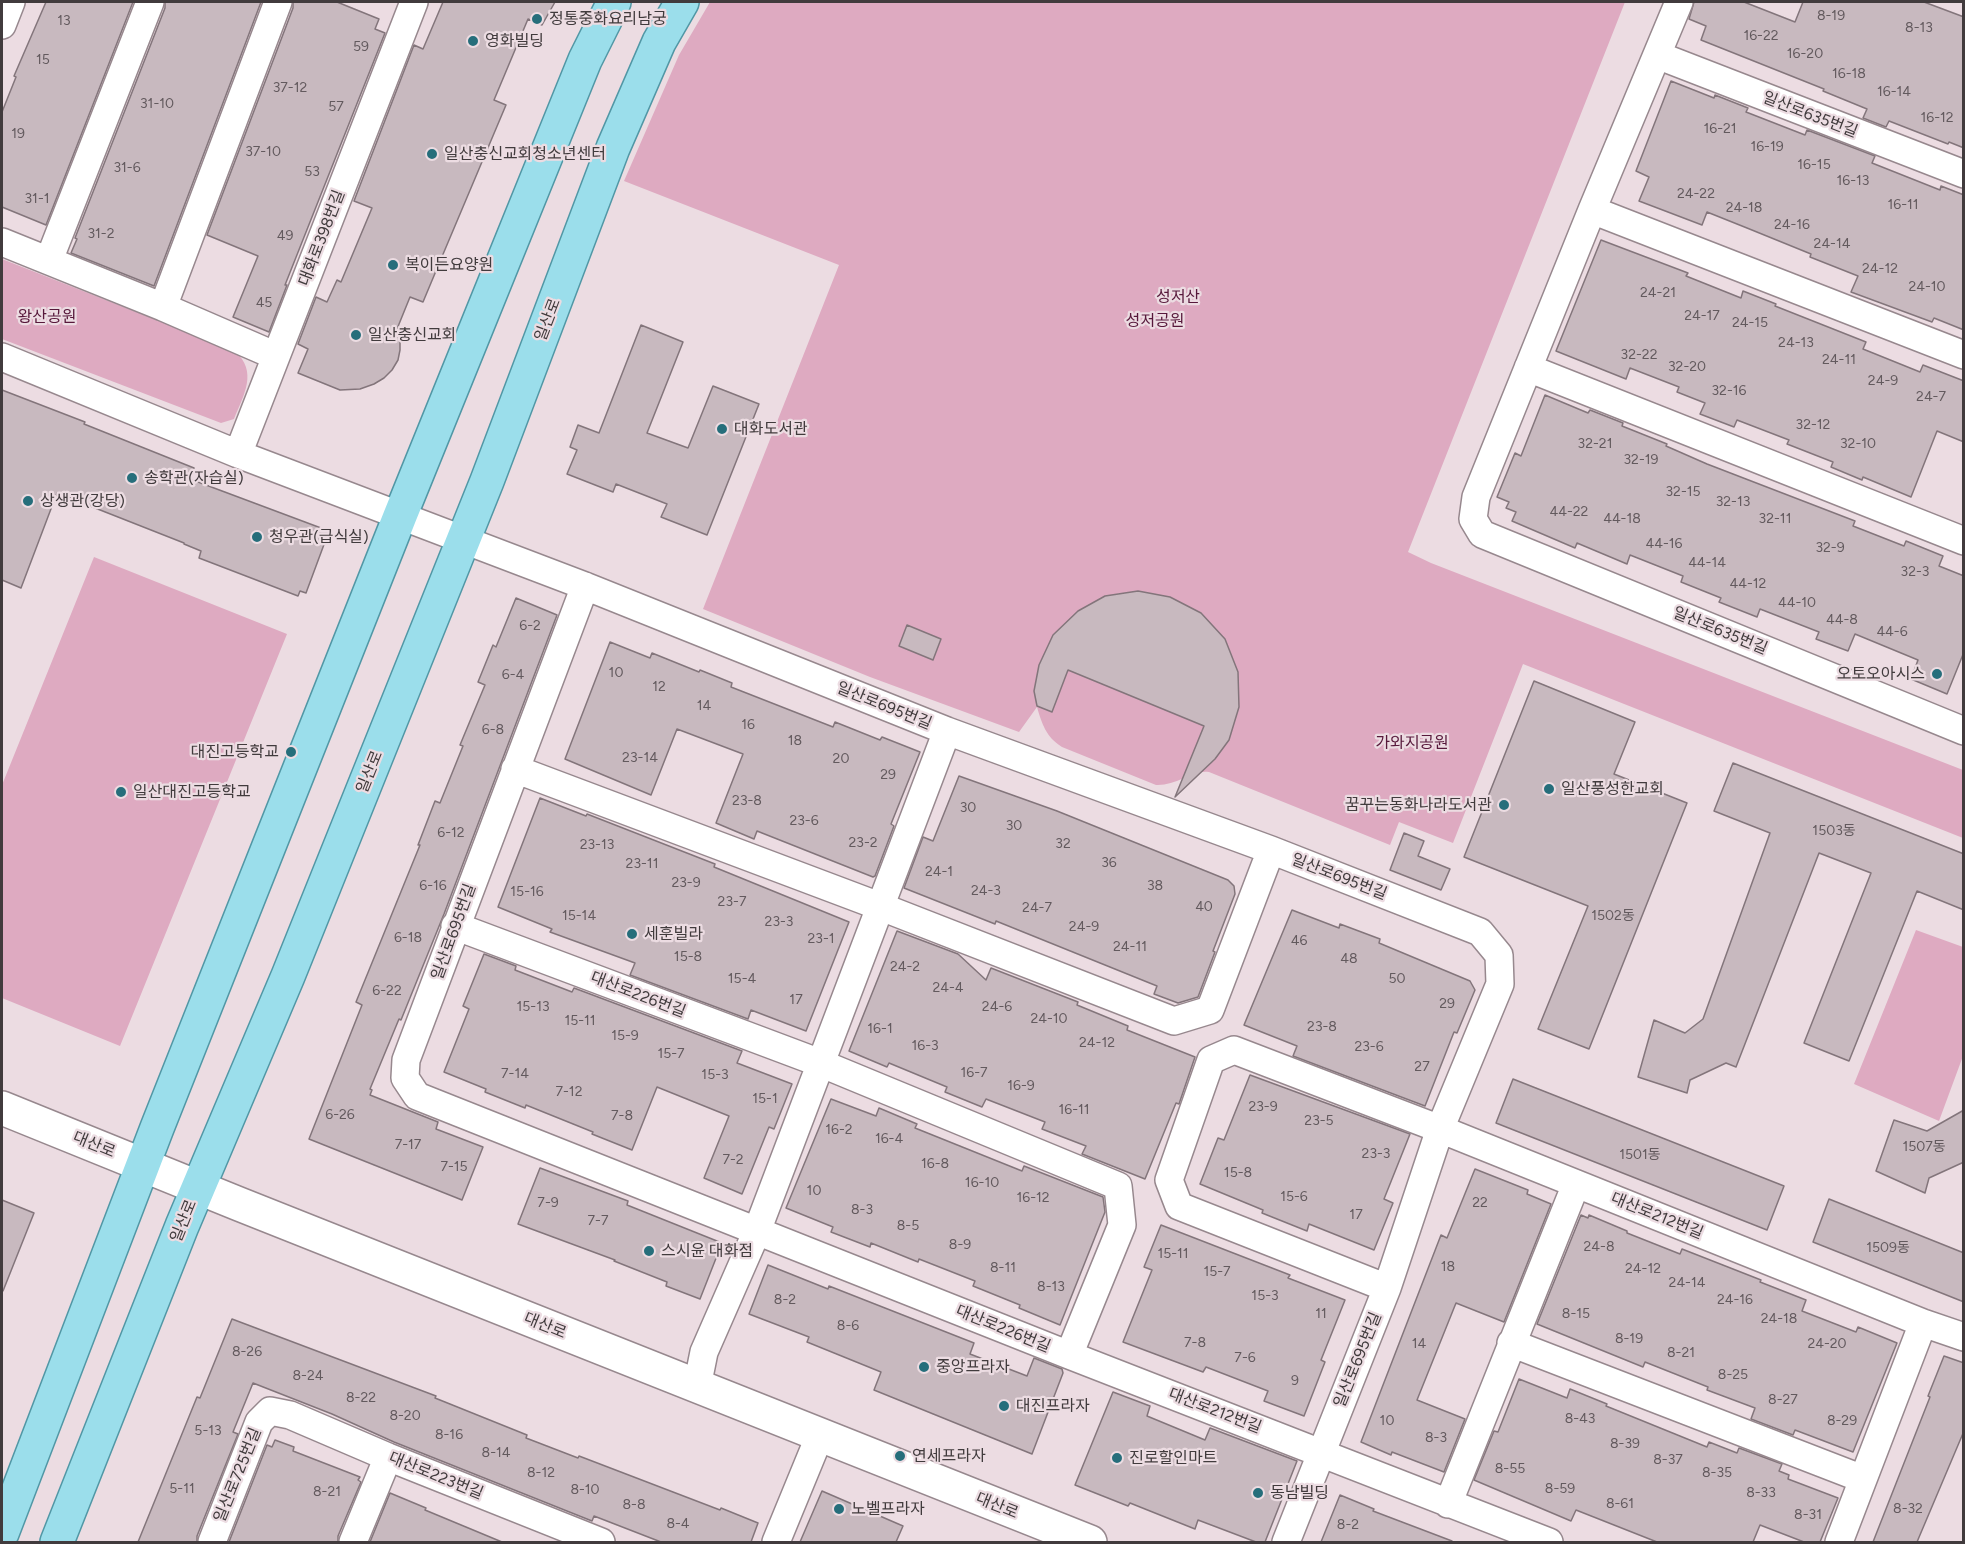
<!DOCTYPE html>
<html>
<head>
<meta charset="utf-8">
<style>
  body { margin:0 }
  #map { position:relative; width:1965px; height:1544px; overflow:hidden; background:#ecdce2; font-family:Figtree,sans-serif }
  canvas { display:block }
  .frame { position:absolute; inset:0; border:3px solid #413b3d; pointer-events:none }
</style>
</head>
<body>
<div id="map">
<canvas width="1965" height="1544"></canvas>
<div class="frame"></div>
</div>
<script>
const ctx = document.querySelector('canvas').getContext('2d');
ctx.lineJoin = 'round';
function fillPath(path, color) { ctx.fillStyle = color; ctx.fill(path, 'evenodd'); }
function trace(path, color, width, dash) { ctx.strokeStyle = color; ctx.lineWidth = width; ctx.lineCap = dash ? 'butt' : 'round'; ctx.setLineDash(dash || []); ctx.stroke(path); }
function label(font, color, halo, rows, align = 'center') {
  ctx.font = font + ' Figtree,"Noto Sans KR",sans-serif'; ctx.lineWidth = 4.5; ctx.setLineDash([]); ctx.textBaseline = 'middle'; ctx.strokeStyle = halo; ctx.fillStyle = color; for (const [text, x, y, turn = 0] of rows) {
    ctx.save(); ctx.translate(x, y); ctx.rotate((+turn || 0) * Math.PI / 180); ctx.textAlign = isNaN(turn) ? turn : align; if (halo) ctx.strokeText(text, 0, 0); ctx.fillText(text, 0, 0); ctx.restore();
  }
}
fillPath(new Path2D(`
  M 710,2 L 1625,2 L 1408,552 L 1431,563 L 1963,770 L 1963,838 L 1523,664 L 1453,843 L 1399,822 L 1390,845 L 1209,772 C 1194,769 1176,786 1156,785 L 1062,747 C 1046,737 1042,724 1037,707 L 1019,732 L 870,677 L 703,609 L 839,265 L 624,181 L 679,55 Z
  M 2,259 L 235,351 C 258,372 244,394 234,419 L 221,423 L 2,339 Z
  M 94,557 L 287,634 L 120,1046 L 2,998 L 2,785 Z
  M 1916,930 L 1963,947 L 1963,1056 L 1939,1121 L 1854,1084 Z`), '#deaac1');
const building = new Path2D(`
  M 46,2 L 133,2 L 46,225 L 2,207 L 2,112 L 16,77 L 14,76 Z
  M 165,2 L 261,2 L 154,286 L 71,253 L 77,239 L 75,238 L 165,8 Z
  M 293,2 L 337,2 L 379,19 L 375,29 L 385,33 L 285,285 L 287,285 L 269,332 L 233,317 L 258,256 L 207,235 L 293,8 Z
  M 443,2 L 555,2 L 542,25 L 528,19 L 494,100 L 506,105 L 441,259 L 423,302 L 410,297 L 397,329 L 400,340 L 400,350 L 398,360 L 392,370 L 384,378 L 374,384 L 360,389 L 340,390 L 298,373 L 308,349 L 298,344 L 316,297 L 327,302 L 337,280 L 341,282 L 372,208 L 354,201 L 414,45 L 423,49 Z
  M 1694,2 L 1744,2 L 1795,22 L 1803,2 L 1924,2 L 1964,17 L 1964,148 L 1949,142 L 1948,144 L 1889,121 L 1886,127 L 1863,118 L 1867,109 L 1823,91 L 1824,89 L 1701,40 L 1706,26 L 1689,19 Z
  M 1671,81 L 1714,98 L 1715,95 L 1748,108 L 1746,112 L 1805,135 L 1807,130 L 1875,156 L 1872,163 L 1940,190 L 1941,186 L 1964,195 L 1964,330 L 1934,318 L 1932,322 L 1851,292 L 1858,276 L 1810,257 L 1811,254 L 1747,228 L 1707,212 L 1702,225 L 1639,201 L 1649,177 L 1636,171 Z
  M 1601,240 L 1688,273 L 1686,276 L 1741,298 L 1743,291 L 1776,304 L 1775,306 L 1866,342 L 1863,349 L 1920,372 L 1923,365 L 1964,381 L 1964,442 L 1937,431 L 1911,497 L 1863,477 L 1862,480 L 1831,467 L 1833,462 L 1787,444 L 1789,440 L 1737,420 L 1734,427 L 1700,414 L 1705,403 L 1677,392 L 1679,387 L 1630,368 L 1626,379 L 1556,351 Z
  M 641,325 L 683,342 L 647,433 L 688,448 L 713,386 L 759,404 L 707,535 L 661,517 L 667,504 L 616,484 L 613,492 L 567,474 L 577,450 L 570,447 L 578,425 L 599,433 Z
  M 2,390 L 85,422 L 84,424 L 194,468 L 190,479 L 329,531 L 306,593 L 300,591 L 298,596 L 199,558 L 201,551 L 184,544 L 184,543 L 57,493 L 21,588 L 2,580 Z
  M 1545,395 L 1588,413 L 1590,410 L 1623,423 L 1622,426 L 1667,444 L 1666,446 L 1707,464 L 1855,521 L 1853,526 L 1904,546 L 1906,541 L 1943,556 L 1939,566 L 1964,576 L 1964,652 L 1947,694 L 1911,679 L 1918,660 L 1855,634 L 1848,651 L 1816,639 L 1819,632 L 1760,609 L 1757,617 L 1719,602 L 1721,598 L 1681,582 L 1683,576 L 1630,555 L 1627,564 L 1577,543 L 1575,548 L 1512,521 L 1516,512 L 1506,508 L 1509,502 L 1497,497 L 1515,453 L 1521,456 Z
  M 1138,591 L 1170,597 L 1201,613 L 1225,639 L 1238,672 L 1239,707 L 1229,740 L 1215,759 L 1175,797 L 1204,726 L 1068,670 L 1052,712 L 1037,706 L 1034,691 L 1039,665 L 1053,635 L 1078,611 L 1105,596 Z
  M 516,598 L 557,615 L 444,914 L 401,1020 L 399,1019 L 370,1089 L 372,1090 L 370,1095 L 438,1122 L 436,1129 L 483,1147 L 462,1200 L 309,1139 L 362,1005 L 356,1002 L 420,845 L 418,845 L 435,801 L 440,803 L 463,746 L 460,745 L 485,685 L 478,682 L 493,645 L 496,647 Z
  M 907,625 L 941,639 L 933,660 L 899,646 Z
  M 610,642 L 650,658 L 652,653 L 699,672 L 700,670 L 732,683 L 731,687 L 833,727 L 835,722 L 880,740 L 882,737 L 920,752 L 891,824 L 894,826 L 875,876 L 873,877 L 757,831 L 754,839 L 716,823 L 743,754 L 677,729 L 651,795 L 565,759 Z
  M 1534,681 L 1635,722 L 1614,774 L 1687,803 L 1589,1049 L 1538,1029 L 1588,906 L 1464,857 Z
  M 1733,763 L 1964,854 L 1964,910 L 1917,891 L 1849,1061 L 1804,1043 L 1871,873 L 1819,853 L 1736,1067 L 1726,1063 L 1690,1080 L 1687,1093 L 1638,1077 L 1654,1020 L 1685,1033 L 1703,1019 L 1770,833 L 1714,811 Z
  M 959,776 L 1057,811 L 1228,880 L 1234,886 L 1235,894 L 1213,951 L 1215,952 L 1198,997 L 1178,1003 L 1154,994 L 1157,986 L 996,921 L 995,924 L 904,888 L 923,837 L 933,841 Z
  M 540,798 L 586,816 L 587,814 L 715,864 L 714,867 L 849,922 L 806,1031 L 751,1010 L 748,1019 L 630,975 L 635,963 L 550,932 L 552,929 L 498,907 Z
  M 1404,833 L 1424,841 L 1418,856 L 1450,869 L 1441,890 L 1390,870 Z
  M 1292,910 L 1339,928 L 1340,924 L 1380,939 L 1379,943 L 1470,981 L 1475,990 L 1457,1033 L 1454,1032 L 1425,1106 L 1293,1056 L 1297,1046 L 1244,1025 Z
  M 897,931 L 958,954 L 986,980 L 991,968 L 1078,1002 L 1077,1005 L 1128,1026 L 1127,1030 L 1195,1057 L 1179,1104 L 1176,1103 L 1145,1179 L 1082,1154 L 1086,1146 L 1042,1129 L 1045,1122 L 986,1099 L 982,1107 L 945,1092 L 947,1087 L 889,1063 L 887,1067 L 849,1051 Z
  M 484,954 L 516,966 L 515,970 L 572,992 L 574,988 L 742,1051 L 737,1063 L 792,1084 L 774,1129 L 769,1127 L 742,1194 L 704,1178 L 729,1116 L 657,1087 L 632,1150 L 592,1134 L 593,1132 L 526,1105 L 525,1108 L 485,1092 L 486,1089 L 444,1072 L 469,1009 L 463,1006 Z
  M 1250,1075 L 1410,1134 L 1384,1199 L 1393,1203 L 1374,1250 L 1309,1224 L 1307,1231 L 1262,1213 L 1263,1210 L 1200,1184 L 1218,1138 L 1224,1140 Z
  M 1513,1079 L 1784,1186 L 1767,1230 L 1496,1123 Z
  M 831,1099 L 876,1116 L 879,1108 L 917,1124 L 915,1128 L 1022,1171 L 1024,1166 L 1103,1197 L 1105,1212 L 1060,1325 L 1019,1308 L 1020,1305 L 973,1286 L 975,1281 L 919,1259 L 918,1262 L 871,1243 L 870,1247 L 831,1232 L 833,1227 L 786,1208 Z
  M 1964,1110 L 1964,1162 L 1929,1178 L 1925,1193 L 1876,1171 L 1894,1120 L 1927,1131 Z
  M 540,1168 L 628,1201 L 627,1205 L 722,1243 L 700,1299 L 666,1286 L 667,1282 L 614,1261 L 615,1260 L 518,1224 Z
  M 1475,1169 L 1528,1190 L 1527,1194 L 1551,1204 L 1504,1322 L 1456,1303 L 1417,1400 L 1465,1419 L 1444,1472 L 1392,1452 L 1391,1455 L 1361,1442 L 1441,1235 L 1447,1238 Z
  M 1829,1199 L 1964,1253 L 1964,1302 L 1813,1242 Z
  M 2,1200 L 34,1213 L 3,1291 L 2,1291 Z
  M 1581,1215 L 1588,1218 L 1589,1215 L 1627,1231 L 1627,1233 L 1680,1254 L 1682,1249 L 1761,1280 L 1760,1282 L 1806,1300 L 1802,1311 L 1856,1332 L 1858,1327 L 1897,1343 L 1853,1452 L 1795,1430 L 1793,1435 L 1751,1419 L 1755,1408 L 1707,1390 L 1708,1387 L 1645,1362 L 1643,1367 L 1537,1324 Z
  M 1161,1225 L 1290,1275 L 1288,1278 L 1345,1300 L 1321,1360 L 1325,1362 L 1304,1416 L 1264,1401 L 1268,1391 L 1206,1367 L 1203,1372 L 1123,1342 L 1152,1270 L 1144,1267 Z
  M 768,1265 L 828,1289 L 829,1286 L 974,1343 L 970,1354 L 1027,1376 L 1034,1358 L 1062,1369 L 1063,1373 L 1032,1454 L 874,1390 L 881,1372 L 807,1342 L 809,1337 L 749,1314 Z
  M 232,1319 L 436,1396 L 435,1398 L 527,1435 L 526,1438 L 578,1458 L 579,1456 L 720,1510 L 721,1508 L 758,1523 L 751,1542 L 661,1542 L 594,1516 L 592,1521 L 394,1442 L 332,1414 L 253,1383 L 233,1432 L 238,1434 L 197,1536 L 197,1542 L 138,1542 L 197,1397 L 200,1398 Z
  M 1944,1356 L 1964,1363 L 1964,1431 L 1917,1542 L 1873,1542 L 1930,1397 L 1928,1396 Z
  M 1519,1379 L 1567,1398 L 1570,1389 L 1607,1404 L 1606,1406 L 1707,1447 L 1709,1442 L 1737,1453 L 1739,1448 L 1782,1464 L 1779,1471 L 1789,1475 L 1788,1479 L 1838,1498 L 1820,1542 L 1804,1542 L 1760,1525 L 1753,1542 L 1657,1542 L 1576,1510 L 1571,1521 L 1474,1480 L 1494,1431 L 1498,1432 Z
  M 1113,1392 L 1150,1406 L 1147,1416 L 1205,1440 L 1210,1428 L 1297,1461 L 1265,1542 L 1256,1542 L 1198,1520 L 1195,1529 L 1130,1503 L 1128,1506 L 1075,1485 Z
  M 275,1440 L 294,1447 L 293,1451 L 360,1477 L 358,1480 L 361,1482 L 338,1536 L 338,1542 L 229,1542 L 267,1445 L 272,1447 Z
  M 822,1491 L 903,1526 L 896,1542 L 800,1542 Z
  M 390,1493 L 426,1508 L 425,1510 L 502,1542 L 370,1542 Z
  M 1340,1495 L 1374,1509 L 1373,1511 L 1452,1541 L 1451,1542 L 1321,1542 Z`);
fillPath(building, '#c8b9bf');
trace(building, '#83757b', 1.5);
const minor = new Path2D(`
  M 1679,2 L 1592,210 L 1476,497 L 1473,519 L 1482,534 L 1964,731
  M 2,25 L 11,2
  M 1657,55 L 1964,174
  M 1592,210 L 1964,355
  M 2,242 L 163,307 L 276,356
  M 49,260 L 150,2
  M 163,307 L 278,2
  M 2,357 L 238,454 L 585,586 L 947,731 L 1271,850 L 1480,932 L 1499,955 L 1500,984 L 1440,1129 L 1387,1288 L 1286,1542
  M 1528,368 L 1964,541
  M 238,454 L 414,2
  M 585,586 L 406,1060 L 405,1078 L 417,1096 L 1069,1355 L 1549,1542
  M 515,769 L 879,906 L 1174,1021 L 1210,1010 L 1271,850
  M 455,926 L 820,1063 L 1118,1186 L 1122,1225 L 1069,1355
  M 1387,1288 L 1179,1206 L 1169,1180 L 1211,1060 L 1234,1050 L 1440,1129 L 1923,1323 L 1964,1337
  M 1511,1343 L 1863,1479
  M 697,1387 L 704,1352 L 757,1231 L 947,731
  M 1448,1504 L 1576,1184
  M 212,1542 L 259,1422 L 270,1411 L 290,1415 L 388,1457 L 601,1542
  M 353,1542 L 388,1457
  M 776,1542 L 820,1435
  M 1839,1542 L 1923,1323`);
const secondary = new Path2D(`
  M 2,1108 L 239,1204 L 1090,1542`);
const primary = new Path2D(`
  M 2,1533 L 157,1128 L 400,516 L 585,60 L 614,2
  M 57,1542 L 182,1226 L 288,976 L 487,481 L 613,148 L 659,42 L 682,2`);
trace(minor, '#97888e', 30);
trace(secondary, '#97888e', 36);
trace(primary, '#5197a5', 36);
trace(minor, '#fff', 27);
trace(secondary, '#fff', 33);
trace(primary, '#9bdeeb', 33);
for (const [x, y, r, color] of [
  [537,19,6,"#266e7b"],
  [473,41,6,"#266e7b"],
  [432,154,6,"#266e7b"],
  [393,265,6,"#266e7b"],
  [356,335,6,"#266e7b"],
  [722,429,6,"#266e7b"],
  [132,478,6,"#266e7b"],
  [28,501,6,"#266e7b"],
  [257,537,6,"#266e7b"],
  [1937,674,6,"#266e7b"],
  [291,752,6,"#266e7b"],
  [1549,789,6,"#266e7b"],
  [121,792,6,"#266e7b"],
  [1504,805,6,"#266e7b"],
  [632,934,6,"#266e7b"],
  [649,1251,6,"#266e7b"],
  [924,1367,6,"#266e7b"],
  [1004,1406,6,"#266e7b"],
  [900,1456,6,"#266e7b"],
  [1117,1458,6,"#266e7b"],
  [1258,1493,6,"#266e7b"],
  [839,1509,6,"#266e7b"]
]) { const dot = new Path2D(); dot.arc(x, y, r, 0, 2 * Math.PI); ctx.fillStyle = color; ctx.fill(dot); trace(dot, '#ecdce2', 2); }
label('14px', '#635a5e', null, [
  ["8-19",1831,16],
  ["13",64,21],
  ["8-13",1919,28],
  ["16-22",1761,36],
  ["59",361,47],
  ["16-20",1805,54],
  ["15",43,60],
  ["16-18",1849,74],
  ["37-12",290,88],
  ["16-14",1894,92],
  ["31-10",157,104],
  ["57",336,107],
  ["16-12",1937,118],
  ["16-21",1720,129],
  ["19",18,134],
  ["16-19",1767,147],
  ["37-10",263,152],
  ["16-15",1814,165],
  ["31-6",127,168],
  ["53",312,172],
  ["16-13",1853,181],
  ["24-22",1696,194],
  ["31-1",37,199],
  ["16-11",1903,205],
  ["24-18",1744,208],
  ["24-16",1792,225],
  ["31-2",101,234],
  ["49",285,236],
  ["24-14",1832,244],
  ["24-12",1880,269],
  ["24-10",1927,287],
  ["24-21",1658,293],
  ["45",264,303],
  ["24-17",1702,316],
  ["24-15",1750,323],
  ["24-13",1796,343],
  ["32-22",1639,355],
  ["24-11",1839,360],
  ["32-20",1687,367],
  ["24-9",1883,381],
  ["32-16",1729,391],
  ["24-7",1931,397],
  ["32-12",1813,425],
  ["32-21",1595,444],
  ["32-10",1858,444],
  ["32-19",1641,460],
  ["32-15",1683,492],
  ["32-13",1733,502],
  ["44-22",1569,512],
  ["44-18",1622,519],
  ["32-11",1775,519],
  ["44-16",1664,544],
  ["32-9",1830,548],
  ["44-14",1707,563],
  ["32-3",1915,572],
  ["44-12",1748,584],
  ["44-10",1797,603],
  ["44-8",1842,620],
  ["6-2",530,626],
  ["44-6",1892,632],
  ["10",616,673],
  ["6-4",513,675],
  ["12",659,687],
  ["14",704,706],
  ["16",748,725],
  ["6-8",493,730],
  ["18",795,741],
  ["23-14",640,758],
  ["20",841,759],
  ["29",888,775],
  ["23-8",747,801],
  ["30",968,808],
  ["23-6",804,821],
  ["30",1014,826],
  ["1503동",1834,831],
  ["6-12",451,833],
  ["23-2",863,843],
  ["32",1063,844],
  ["23-13",597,845],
  ["36",1109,863],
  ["23-11",642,864],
  ["24-1",939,872],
  ["23-9",686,883],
  ["6-16",433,886],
  ["38",1155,886],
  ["24-3",986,891],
  ["15-16",527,892],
  ["23-7",732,902],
  ["40",1204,907],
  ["24-7",1037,908],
  ["15-14",579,916],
  ["1502동",1613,916],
  ["23-3",779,922],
  ["24-9",1084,927],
  ["6-18",408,938],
  ["23-1",821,939],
  ["46",1299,941],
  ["24-11",1130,947],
  ["15-8",688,957],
  ["48",1349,959],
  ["24-2",905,967],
  ["15-4",742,979],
  ["50",1397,979],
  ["24-4",948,988],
  ["6-22",387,991],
  ["17",796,1000],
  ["29",1447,1004],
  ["15-13",533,1007],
  ["24-6",997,1007],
  ["24-10",1049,1019],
  ["15-11",580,1021],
  ["23-8",1322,1027],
  ["16-1",880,1029],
  ["15-9",625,1036],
  ["24-12",1097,1043],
  ["16-3",925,1046],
  ["23-6",1369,1047],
  ["15-7",671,1054],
  ["27",1422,1067],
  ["16-7",974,1073],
  ["7-14",515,1074],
  ["15-3",715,1075],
  ["16-9",1021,1086],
  ["7-12",569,1092],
  ["15-1",765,1099],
  ["23-9",1263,1107],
  ["16-11",1074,1110],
  ["6-26",340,1115],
  ["7-8",622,1116],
  ["23-5",1319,1121],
  ["16-2",839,1130],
  ["16-4",889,1139],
  ["7-17",408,1145],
  ["1507동",1924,1147],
  ["23-3",1376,1154],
  ["1501동",1640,1155],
  ["7-2",733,1160],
  ["16-8",935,1164],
  ["7-15",454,1167],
  ["15-8",1238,1173],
  ["16-10",982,1183],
  ["10",814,1191],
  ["15-6",1294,1197],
  ["16-12",1033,1198],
  ["7-9",548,1203],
  ["22",1480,1203],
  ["8-3",862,1210],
  ["17",1356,1215],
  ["7-7",598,1221],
  ["8-5",908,1226],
  ["8-9",960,1245],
  ["24-8",1599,1247],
  ["1509동",1888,1248],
  ["15-11",1173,1254],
  ["18",1448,1267],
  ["8-11",1003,1268],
  ["24-12",1643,1269],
  ["15-7",1217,1272],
  ["24-14",1687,1283],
  ["8-13",1051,1287],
  ["15-3",1265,1296],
  ["8-2",785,1300],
  ["24-16",1735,1300],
  ["11",1321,1314],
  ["8-15",1576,1314],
  ["24-18",1779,1319],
  ["8-6",848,1326],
  ["8-19",1629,1339],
  ["7-8",1195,1343],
  ["14",1419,1344],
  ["24-20",1827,1344],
  ["8-26",247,1352],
  ["8-21",1681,1353],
  ["7-6",1245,1358],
  ["8-25",1733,1375],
  ["8-24",308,1376],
  ["9",1295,1381],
  ["8-22",361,1398],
  ["8-27",1783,1400],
  ["8-20",405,1416],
  ["8-43",1580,1419],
  ["10",1387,1421],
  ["8-29",1842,1421],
  ["5-13",208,1431],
  ["8-16",449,1435],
  ["8-3",1436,1438],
  ["8-39",1625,1444],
  ["8-14",496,1453],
  ["8-37",1668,1460],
  ["8-55",1510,1469],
  ["8-12",541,1473],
  ["8-35",1717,1473],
  ["5-11",182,1489],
  ["8-59",1560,1489],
  ["8-10",585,1490],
  ["8-21",327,1492],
  ["8-33",1761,1493],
  ["8-61",1620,1504],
  ["8-8",634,1505],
  ["8-32",1908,1509],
  ["8-31",1808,1515],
  ["8-4",678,1524],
  ["8-2",1348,1525]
]);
label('16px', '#413b3d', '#ecdce2', [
  ["정통중화요리남궁",549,19],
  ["영화빌딩",485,41],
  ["일산충신교회청소년센터",444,154],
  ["복이든요양원",405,265],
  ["일산충신교회",368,335],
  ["대화도서관",734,429],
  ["송학관(자습실)",144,478],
  ["상생관(강당)",40,501],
  ["청우관(급식실)",269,537],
  ["오토오아시스",1925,674,"right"],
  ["대진고등학교",279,752,"right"],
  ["일산풍성한교회",1561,789],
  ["일산대진고등학교",133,792],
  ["꿈꾸는동화나라도서관",1492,805,"right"],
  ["세훈빌라",644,934],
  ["스시윤 대화점",661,1251],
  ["중앙프라자",936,1367],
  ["대진프라자",1016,1406],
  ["연세프라자",912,1456],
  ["진로할인마트",1129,1458],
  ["동남빌딩",1270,1493],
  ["노벨프라자",851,1509]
], 'left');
label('16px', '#413b3d', '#ecdce2', [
  ["일산로635번길",1810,115,21],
  ["대화로398번길",322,238,-69],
  ["일산로",548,320,-69],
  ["일산로635번길",1720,631,22],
  ["일산로695번길",884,706,22],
  ["일산로",370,772,-68],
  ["일산로695번길",1339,877,21],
  ["일산로695번길",454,932,-70],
  ["대산로226번길",638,995,21],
  ["대산로",94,1145,22],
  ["대산로212번길",1657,1216,22],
  ["일산로",184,1221,-68],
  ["대산로",545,1326,22],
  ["대산로226번길",1003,1329,22],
  ["일산로695번길",1358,1360,-68],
  ["대산로212번길",1215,1411,21],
  ["일산로725번길",238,1475,-68],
  ["대산로223번길",436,1476,22],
  ["대산로",997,1506,22]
]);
label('16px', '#57183b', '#ecdce2', [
  ["성저산",1178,297],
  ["왕산공원",47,317],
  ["성저공원",1155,321],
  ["가와지공원",1412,743]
]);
</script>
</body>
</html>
